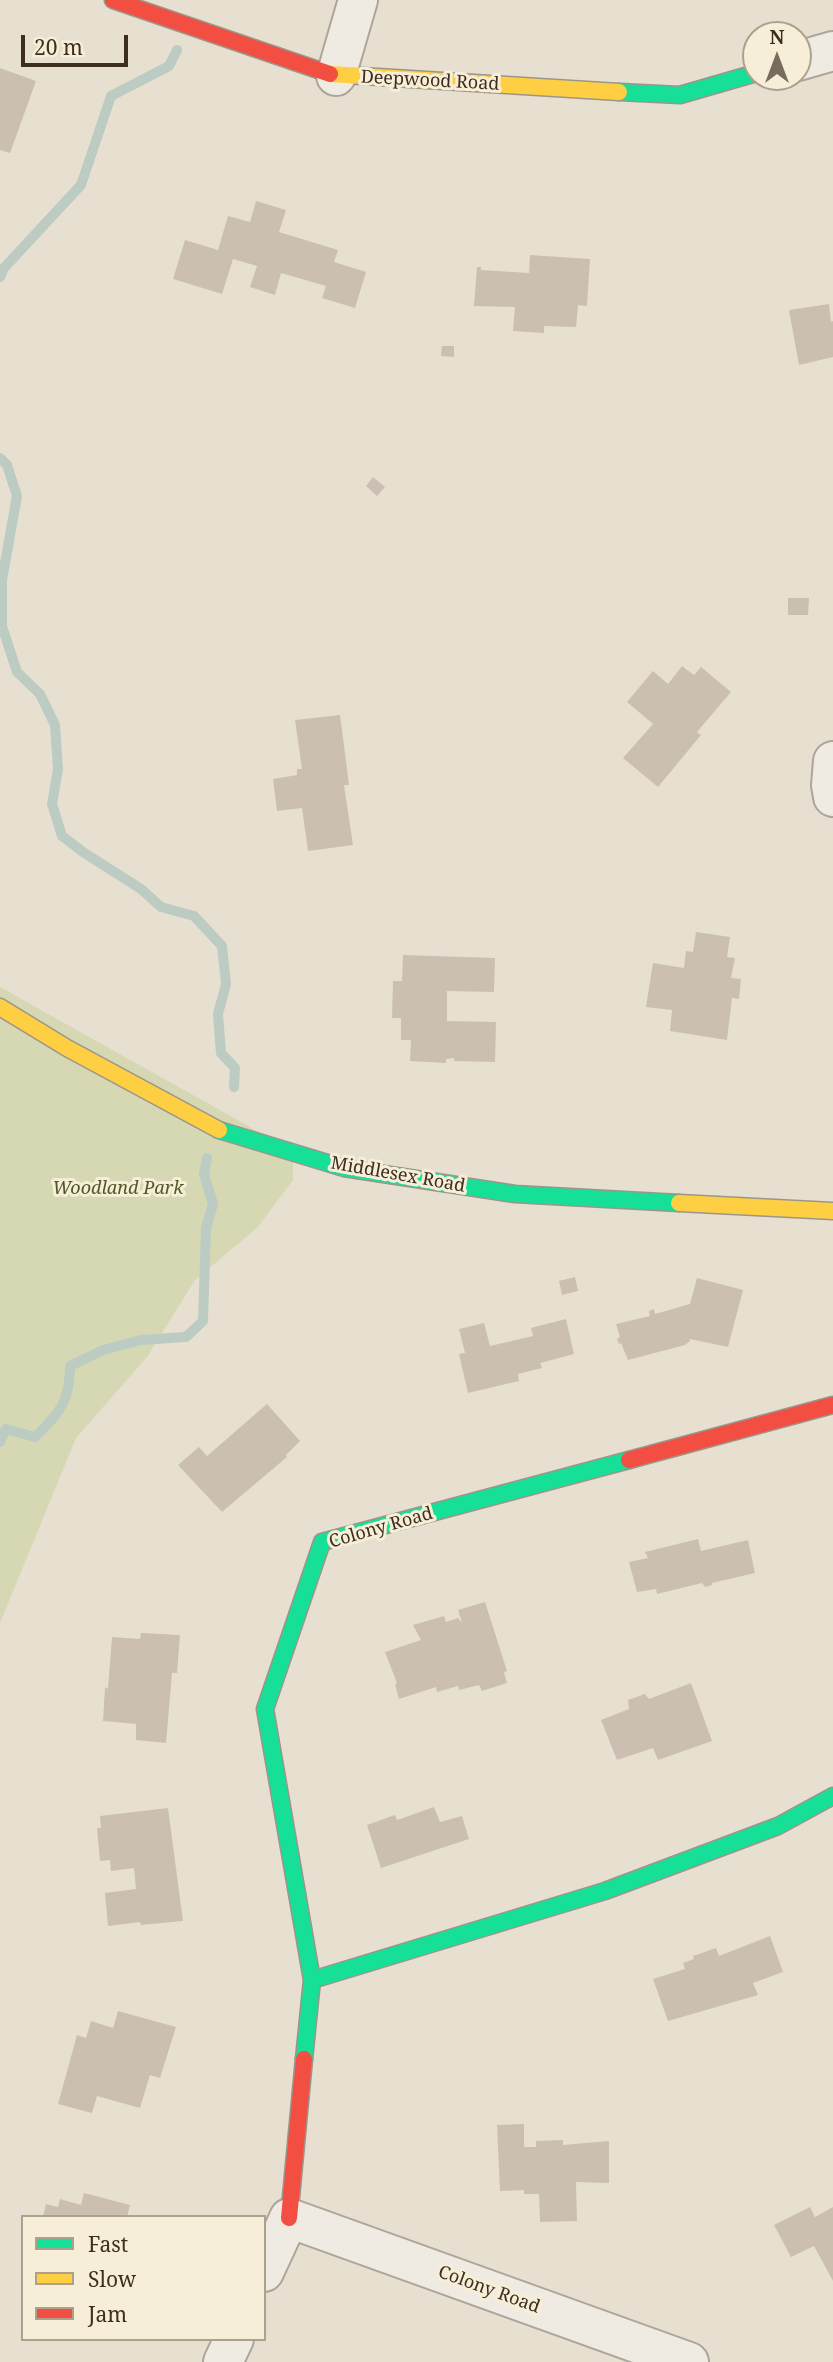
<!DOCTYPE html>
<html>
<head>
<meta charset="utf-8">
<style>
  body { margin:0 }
  #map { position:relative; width:833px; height:2362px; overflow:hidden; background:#e7e0d1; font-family:"Noto Serif",serif }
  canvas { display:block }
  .legend { position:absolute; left:21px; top:2215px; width:245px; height:126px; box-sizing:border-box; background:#f7eed8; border:2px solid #ada18e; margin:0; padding:9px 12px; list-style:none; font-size:21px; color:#3d2e20 }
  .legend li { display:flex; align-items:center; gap:14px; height:35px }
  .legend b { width:35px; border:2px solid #ada18e }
  .north { position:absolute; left:742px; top:21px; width:70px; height:70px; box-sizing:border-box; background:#f7eed8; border:2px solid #ada18e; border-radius:50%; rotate:0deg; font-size:19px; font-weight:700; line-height:28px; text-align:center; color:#3d2e20 }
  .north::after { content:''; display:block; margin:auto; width:24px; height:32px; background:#786c5e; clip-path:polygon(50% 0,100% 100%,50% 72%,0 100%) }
  .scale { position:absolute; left:21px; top:35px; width:107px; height:32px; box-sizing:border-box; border:4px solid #3d2e20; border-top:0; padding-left:9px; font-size:21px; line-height:24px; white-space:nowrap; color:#3d2e20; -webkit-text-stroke:5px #f7eed8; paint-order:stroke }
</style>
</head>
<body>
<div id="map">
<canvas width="833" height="2362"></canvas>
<ul class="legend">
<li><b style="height:9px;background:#16e098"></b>Fast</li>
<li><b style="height:9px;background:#ffcf43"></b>Slow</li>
<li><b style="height:9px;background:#f24e42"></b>Jam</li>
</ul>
<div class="north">N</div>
<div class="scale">20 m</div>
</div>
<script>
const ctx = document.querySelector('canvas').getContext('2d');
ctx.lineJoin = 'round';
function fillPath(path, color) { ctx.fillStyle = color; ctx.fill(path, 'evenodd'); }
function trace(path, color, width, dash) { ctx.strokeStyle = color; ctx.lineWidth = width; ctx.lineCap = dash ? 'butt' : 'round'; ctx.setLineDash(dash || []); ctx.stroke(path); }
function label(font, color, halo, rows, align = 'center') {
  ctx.font = font + ' "Noto Serif",serif'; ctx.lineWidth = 6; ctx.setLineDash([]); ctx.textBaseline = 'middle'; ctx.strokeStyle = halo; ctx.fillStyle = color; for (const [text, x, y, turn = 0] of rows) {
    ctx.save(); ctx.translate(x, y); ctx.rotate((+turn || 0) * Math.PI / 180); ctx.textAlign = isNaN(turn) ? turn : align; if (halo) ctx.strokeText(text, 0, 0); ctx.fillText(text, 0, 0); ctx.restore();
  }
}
fillPath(new Path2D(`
  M 0,987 L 293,1151 L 293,1180 L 257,1228 L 195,1280 L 147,1357 L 76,1438 L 0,1623 Z`), '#d6d7b3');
trace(new Path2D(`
  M 0,277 L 4,268 L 81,185 L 111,96 L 169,66 L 177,50
  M 0,458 L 7,465 L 17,496 L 2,580 L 2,626 L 17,672 L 40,694 L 55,725 L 58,769 L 52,804 L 62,836 L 83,852 L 141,889 L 161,907 L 194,916 L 222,946 L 226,984 L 218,1014 L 221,1053 L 235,1068 L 234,1087
  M 0,1442 L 6,1429 L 35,1437 C 60,1413 70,1401 70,1366 L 103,1350 L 141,1340 L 186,1337 L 203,1321 L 206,1228 L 213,1204 L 204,1174 L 207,1158`), '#bcccc2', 10);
fillPath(new Path2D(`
  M 0,68 L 36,81 L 10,153 L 0,150 Z
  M 256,201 L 286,210 L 279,232 L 338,250 L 334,262 L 366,272 L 355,308 L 322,298 L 326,286 L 281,273 L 275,295 L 250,287 L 257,266 L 233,259 L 222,294 L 173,279 L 185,240 L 218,250 L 228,216 L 250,222 Z
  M 530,255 L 590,259 L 587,306 L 578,305 L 576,327 L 544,326 L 544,333 L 513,331 L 515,307 L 474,306 L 477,267 L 481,267 L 481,270 L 529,273 Z
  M 829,304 L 831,322 L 833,321 L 833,357 L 799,365 L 789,310 Z
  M 442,346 L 454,346 L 454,357 L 441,356 Z
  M 373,477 L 385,487 L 377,496 L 366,486 Z
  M 788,598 L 809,598 L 808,615 L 788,615 Z
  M 682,666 L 694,675 L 701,667 L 731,692 L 697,732 L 701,735 L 658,787 L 623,758 L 653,724 L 627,702 L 653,671 L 668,684 Z
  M 340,715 L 349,785 L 344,785 L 353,845 L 308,851 L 302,808 L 277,811 L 273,779 L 297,775 L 297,769 L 302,769 L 295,720 Z
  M 696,932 L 730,937 L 727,957 L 735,958 L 731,978 L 741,979 L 739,999 L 732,998 L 727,1040 L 670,1031 L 672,1010 L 646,1007 L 653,963 L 684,968 L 686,951 L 693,952 Z
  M 403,955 L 495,958 L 494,992 L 447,991 L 447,1021 L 496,1022 L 495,1062 L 454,1061 L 454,1058 L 446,1059 L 446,1063 L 410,1061 L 411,1040 L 401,1040 L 401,1018 L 392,1018 L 393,981 L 402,981 Z
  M 575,1277 L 578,1291 L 562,1295 L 559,1281 Z
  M 697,1278 L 743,1290 L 728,1347 L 690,1339 L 690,1341 L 685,1345 L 628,1360 L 621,1343 L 619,1344 L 617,1339 L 620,1337 L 616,1324 L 650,1316 L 649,1311 L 654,1309 L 655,1314 L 690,1304 Z
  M 566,1319 L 574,1354 L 540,1363 L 542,1368 L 518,1374 L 519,1381 L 468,1393 L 459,1354 L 465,1353 L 459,1329 L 484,1323 L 490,1346 L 533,1336 L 531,1328 Z
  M 267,1404 L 300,1441 L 286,1455 L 287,1457 L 222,1512 L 178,1465 L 199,1447 L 207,1456 Z
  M 698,1539 L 701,1551 L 748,1540 L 755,1573 L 712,1583 L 712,1585 L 705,1587 L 702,1583 L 657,1594 L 656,1589 L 637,1592 L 629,1562 L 648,1558 L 645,1552 Z
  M 485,1602 L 507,1671 L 504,1672 L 507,1683 L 482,1691 L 479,1685 L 459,1690 L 458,1686 L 437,1692 L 436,1687 L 399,1699 L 395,1684 L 397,1683 L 385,1652 L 421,1640 L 413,1625 L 444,1616 L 446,1622 L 458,1618 L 462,1623 L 458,1610 Z
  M 141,1633 L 180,1635 L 177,1673 L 172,1673 L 166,1743 L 136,1740 L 136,1724 L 103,1721 L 105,1687 L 108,1689 L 112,1637 L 140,1639 Z
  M 691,1683 L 712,1741 L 658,1760 L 653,1748 L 617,1760 L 601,1720 L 629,1709 L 628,1700 L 645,1694 L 649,1699 Z
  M 434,1807 L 440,1822 L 462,1816 L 469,1839 L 381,1868 L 367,1825 L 395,1815 L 397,1820 Z
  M 168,1808 L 183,1921 L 141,1925 L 140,1922 L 108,1926 L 105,1893 L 136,1889 L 134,1868 L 111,1871 L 110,1860 L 100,1861 L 97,1828 L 101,1828 L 100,1816 Z
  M 770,1936 L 783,1972 L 753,1983 L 758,1995 L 668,2021 L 653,1979 L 685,1969 L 683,1963 L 694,1959 L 693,1956 L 716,1948 L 719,1956 Z
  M 118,2011 L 176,2027 L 160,2078 L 150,2075 L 140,2108 L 97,2096 L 92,2113 L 58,2104 L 77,2035 L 86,2038 L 91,2021 L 113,2028 Z
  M 524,2124 L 524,2147 L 536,2147 L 536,2141 L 563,2140 L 563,2145 L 609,2141 L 609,2183 L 576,2182 L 577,2221 L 540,2222 L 539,2194 L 524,2194 L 524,2190 L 500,2191 L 497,2125 Z
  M 84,2193 L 130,2205 L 127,2217 L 43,2217 L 46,2204 L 58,2207 L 60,2199 L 81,2205 Z
  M 810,2207 L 815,2217 L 833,2207 L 833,2281 L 814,2246 L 791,2257 L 774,2225 Z`), '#cbbfb2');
const street = new Path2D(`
  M 798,61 L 833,51
  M 336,76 L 358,0
  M 833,761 L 831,785 L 833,797
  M 264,2272 L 289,2218 L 689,2362
  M 223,2362 L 234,2339`);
const fast = new Path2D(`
  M 619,92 L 680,95 L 756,73
  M 219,1130 L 344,1168 L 515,1194 L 679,1203
  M 312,1980 L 605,1891 L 778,1826 L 833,1796
  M 304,2059 L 312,1980 L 265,1709 L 322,1542 L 629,1460`);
const slow = new Path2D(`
  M 330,74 L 619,92
  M 0,1007 L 67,1048 L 219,1130
  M 679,1203 L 833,1211`);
const jam = new Path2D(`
  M 113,0 L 330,74
  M 629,1460 L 833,1405
  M 289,2218 L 304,2059`);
trace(street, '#ada599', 42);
trace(fast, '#9c958a', 19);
trace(slow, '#9c958a', 19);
trace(jam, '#9c958a', 19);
trace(street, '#efebe3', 38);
trace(fast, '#16e098', 16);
trace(slow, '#ffcf43', 16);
trace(jam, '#f24e42', 16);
label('18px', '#3d2e20', '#f7eed8', [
  ["Deepwood Road",430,81,3],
  ["Middlesex Road",398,1175,10],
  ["Colony Road",381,1528,-16],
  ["Colony Road",489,2290,20]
]);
label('italic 18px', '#4d5a26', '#f7eed8', [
  ["Woodland Park",118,1189]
]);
</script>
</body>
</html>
